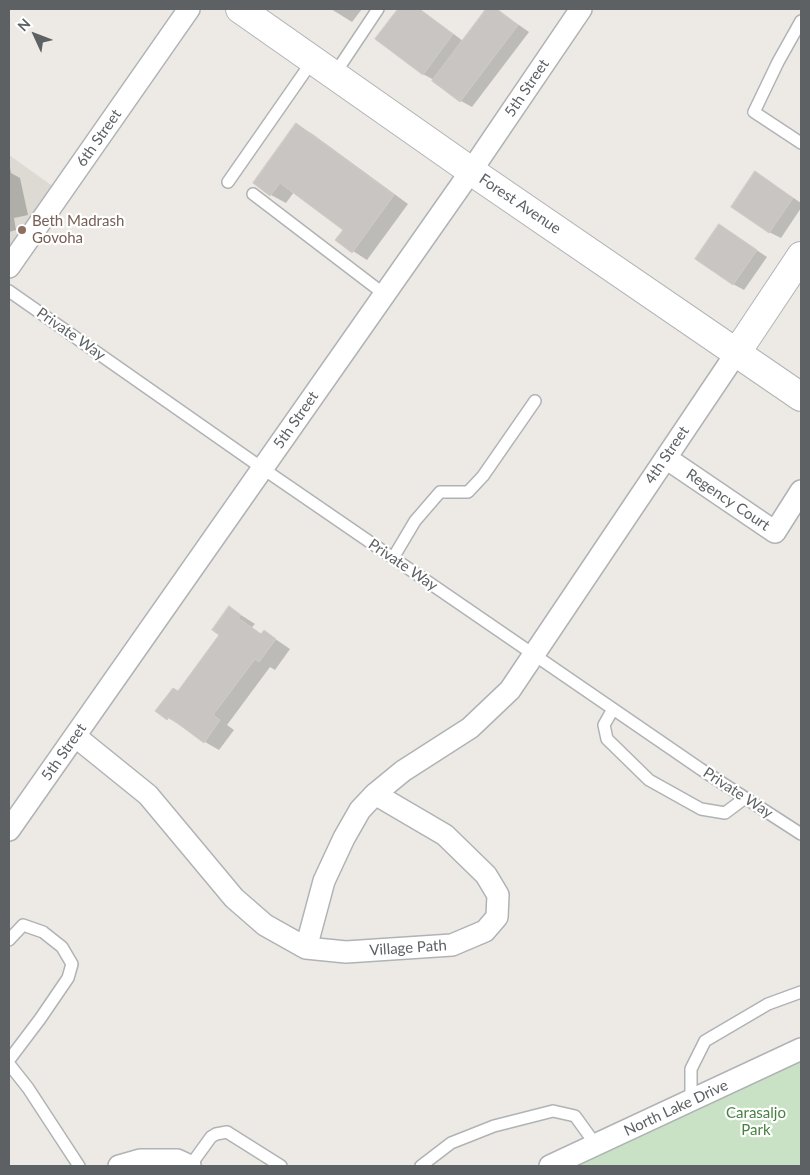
<!DOCTYPE html>
<html>
<head>
<meta charset="utf-8">
<style>
  body { margin:0 }
  #map { position:relative; width:810px; height:1175px; overflow:hidden; background:#edeae5; font-family:Lato,sans-serif }
  canvas { display:block }
  .frame { position:absolute; inset:0; border:10px solid #5d6164; pointer-events:none }
  .north { position:absolute; left:10px; top:10px; width:50px; height:50px; -webkit-text-stroke:4px #fff; paint-order:stroke; rotate:313deg; font-size:14px; font-weight:700; line-height:20px; text-align:center; color:#5d6164 }
  .north::after { content:''; display:block; margin:auto; width:18px; height:22px; background:#5d6164; clip-path:polygon(50% 0,100% 100%,50% 72%,0 100%) }
</style>
</head>
<body>
<div id="map">
<canvas width="810" height="1175"></canvas>
<div class="frame"></div>
<div class="north">N</div>
</div>
<script>
const ctx = document.querySelector('canvas').getContext('2d');
ctx.lineJoin = 'round';
function fillPath(path, color) { ctx.fillStyle = color; ctx.fill(path, 'evenodd'); }
function trace(path, color, width, dash) { ctx.strokeStyle = color; ctx.lineWidth = width; ctx.lineCap = dash ? 'butt' : 'round'; ctx.setLineDash(dash || []); ctx.stroke(path); }
function label(font, color, halo, rows, align = 'center') {
  ctx.font = font + ' Lato,sans-serif'; ctx.lineWidth = 4.5; ctx.setLineDash([]); ctx.textBaseline = 'middle'; ctx.strokeStyle = halo; ctx.fillStyle = color; for (const [text, x, y, turn = 0] of rows) {
    ctx.save(); ctx.translate(x, y); ctx.rotate((+turn || 0) * Math.PI / 180); ctx.textAlign = isNaN(turn) ? turn : align; if (halo) ctx.strokeText(text, 0, 0); ctx.fillText(text, 0, 0); ctx.restore();
  }
}
fillPath(new Path2D(`
  M 9,155 L 61,192 L 9,267 Z`), '#dddad4');
fillPath(new Path2D(`
  M 801,1049 L 801,1166 L 550,1166 Z`), '#c9e2c5');
fillPath(new Path2D(`
  M 331,9 L 362,9 L 352,22 Z
  M 400,9 L 420,9 L 463,41 L 488,9 L 496,9 L 529,32 L 472,107 L 461,101 L 434,80 L 423,74 L 377,39 Z
  M 297,125 L 311,133 L 408,204 L 367,260 L 353,251 L 345,229 L 294,192 L 286,203 L 271,195 L 254,183 Z
  M 9,161 L 11,173 L 20,178 L 28,215 L 14,218 L 16,230 L 9,232 Z
  M 767,180 L 801,203 L 801,208 L 781,238 L 769,232 Z
  M 719,225 L 767,257 L 744,290 L 733,284 Z
  M 230,608 L 255,624 L 252,627 L 262,635 L 265,632 L 290,649 L 275,670 L 270,667 L 227,725 L 234,730 L 219,750 L 205,742 L 184,726 L 183,727 L 157,711 L 178,692 L 221,634 Z`), '#0003');
const building = new Path2D(`
  M 398,9 L 419,9 L 453,34 L 423,75 L 375,39 Z
  M 486,9 L 497,9 L 518,25 L 460,102 L 432,81 Z
  M 296,123 L 394,195 L 352,253 L 335,240 L 343,230 L 280,183 L 270,196 L 253,183 Z
  M 755,171 L 793,198 L 769,233 L 731,207 Z
  M 719,224 L 757,250 L 733,285 L 695,259 Z
  M 229,606 L 241,615 L 238,618 L 261,634 L 264,630 L 276,639 L 259,662 L 255,659 L 213,715 L 220,720 L 204,743 L 169,717 L 167,720 L 155,711 L 173,688 L 178,691 L 219,635 L 212,630 Z`);
fillPath(building, '#c9c5c2');
trace(building, '#d1cbc4', 1);
const service = new Path2D(`
  M 801,21 L 778,62 L 754,112 L 801,143
  M 334,75 L 378,9
  M 228,182 L 313,60
  M 253,194 L 384,294
  M 9,291 L 262,468 L 702,770 L 801,834
  M 393,558 L 415,521 L 440,492 L 468,492 L 483,476 L 535,401
  M 613,709 L 604,725 L 607,739 L 649,780 L 701,809 L 725,813 L 745,798
  M 9,940 L 23,925 L 43,932 L 62,947 L 72,964 L 68,978 L 40,1019 L 9,1060
  M 9,1064 L 28,1088 L 79,1166
  M 691,1101 L 691,1069 L 705,1041 L 768,1004 L 801,992
  M 190,1166 L 211,1137 L 216,1134 L 227,1132 L 281,1166
  M 421,1166 L 451,1143 L 494,1126 L 553,1111 L 575,1116 L 596,1145`);
const minor = new Path2D(`
  M 9,267 L 189,9
  M 666,458 L 775,532 L 801,491
  M 75,736 L 148,795 L 234,898 L 265,925 L 306,948 L 346,952 L 452,945 L 485,931 L 497,917 L 498,895 L 486,875 L 445,835 L 375,794
  M 9,830 L 471,171 L 581,9
  M 306,948 L 324,881 L 344,838 L 360,810 L 375,794 L 403,771 L 470,728 L 510,690 L 737,352
  M 119,1166 L 140,1160 L 177,1160 L 190,1166
  M 550,1166 L 801,1049`);
const tertiary = new Path2D(`
  M 240,9 L 471,171 L 801,397
  M 737,352 L 801,256`);
trace(service, '#b0b3b6', 14);
trace(minor, '#b0b3b6', 24);
trace(tertiary, '#b0b3b6', 30);
trace(service, '#fff', 11);
trace(minor, '#fff', 21);
trace(tertiary, '#fff', 28);
for (const [x, y, r, color] of [
  [22,230,5,"#8d6e63"]
]) { const dot = new Path2D(); dot.arc(x, y, r, 0, 2 * Math.PI); ctx.fillStyle = color; ctx.fill(dot); trace(dot, '#fff', 2); }
label('15px', '#5d6164', '#fff', [
  ["5th Street",527,88,-56],
  ["6th Street",99,138,-55],
  ["Forest Avenue",520,204,34],
  ["Private Way",71,334,35],
  ["5th Street",296,420,-55],
  ["4th Street",667,455,-56],
  ["Regency Court",728,500,34],
  ["Private Way",403,565,34],
  ["5th Street",64,752,-55],
  ["Private Way",738,793,33],
  ["Village Path",408,948,-4],
  ["North Lake Drive",676,1108,-25]
]);
label('15px', '#785e54', '#fff', [
  ["Beth Madrash",32,221],
  ["Govoha",32,238]
], 'left');
label('15px', '#478040', '#fff', [
  ["Carasaljo",756,1113],
  ["Park",756,1130]
]);
</script>
</body>
</html>
